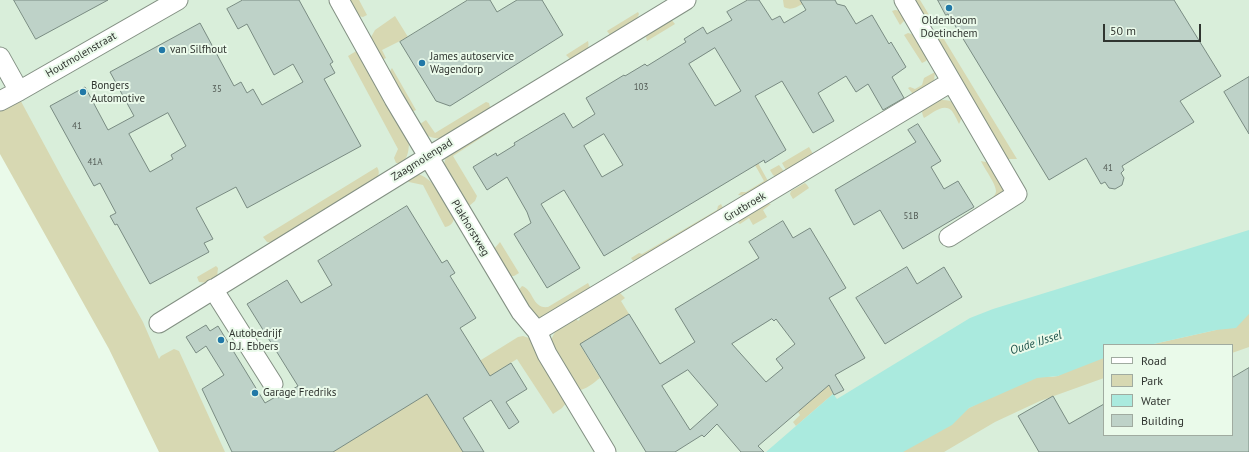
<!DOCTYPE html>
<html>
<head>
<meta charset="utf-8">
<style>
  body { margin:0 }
  #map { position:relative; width:1249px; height:452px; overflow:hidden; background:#eafaea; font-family:"PT Sans",sans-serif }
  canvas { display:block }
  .legend { position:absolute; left:1103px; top:344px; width:130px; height:92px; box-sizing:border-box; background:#eafaea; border:1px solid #a0aba0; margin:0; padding:5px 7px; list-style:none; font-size:12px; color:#303530 }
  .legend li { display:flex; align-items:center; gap:8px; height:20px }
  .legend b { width:20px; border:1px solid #a0aba0 }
  .scale { position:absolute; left:1103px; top:24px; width:98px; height:18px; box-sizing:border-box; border:2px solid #303530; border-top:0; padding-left:5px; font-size:12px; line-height:14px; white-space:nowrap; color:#303530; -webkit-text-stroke:3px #eafaea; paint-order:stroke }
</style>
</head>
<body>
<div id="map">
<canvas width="1249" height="452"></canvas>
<ul class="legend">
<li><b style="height:5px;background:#fff"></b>Road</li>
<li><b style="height:11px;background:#d7d8b2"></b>Park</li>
<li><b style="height:11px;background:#aaeade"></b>Water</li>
<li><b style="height:11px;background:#bed2c8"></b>Building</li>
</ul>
<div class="scale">50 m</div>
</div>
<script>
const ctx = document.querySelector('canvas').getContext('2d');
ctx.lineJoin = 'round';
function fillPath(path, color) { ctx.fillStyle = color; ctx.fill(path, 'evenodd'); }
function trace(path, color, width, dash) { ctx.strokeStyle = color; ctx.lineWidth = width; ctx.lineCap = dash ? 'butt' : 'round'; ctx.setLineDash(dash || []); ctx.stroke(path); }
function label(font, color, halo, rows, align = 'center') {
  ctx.font = font + ' "PT Sans",sans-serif'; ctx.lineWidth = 4; ctx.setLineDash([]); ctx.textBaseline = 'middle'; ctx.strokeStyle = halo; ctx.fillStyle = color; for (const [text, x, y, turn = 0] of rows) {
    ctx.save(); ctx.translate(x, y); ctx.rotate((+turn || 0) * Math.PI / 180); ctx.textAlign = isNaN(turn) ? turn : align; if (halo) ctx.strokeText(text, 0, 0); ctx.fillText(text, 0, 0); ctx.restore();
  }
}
fillPath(new Path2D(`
  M 0,0 L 1249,0 L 1249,452 L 168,452 L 0,139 ZM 1104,345 L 1232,345 L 1232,435 L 1104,435 Z`), '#d9eeda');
fillPath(new Path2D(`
  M 346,0 L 359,0 L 367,15 L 363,17 L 358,16 Z
  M 783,0 L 800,0 L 803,4 C 796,7 791,11 784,7 Z
  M 913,0 L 920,0 L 934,23 L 926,24 Z
  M 895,10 L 902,11 L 905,17 L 905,20 L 900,25 L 892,11 Z
  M 638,12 L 639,14 C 637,22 618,35 610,35 L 607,31 Z
  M 395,16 L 408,37 L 382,50 L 386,58 L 384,59 L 380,58 L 370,39 L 375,30 Z
  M 670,18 L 675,24 L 647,41 L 646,37 L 648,34 Z
  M 908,33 L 915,35 L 928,58 L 926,61 L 922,63 L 904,35 Z
  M 942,36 L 1017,159 L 1007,159 L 937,43 L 938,38 Z
  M 588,41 C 591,52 580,58 570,59 L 566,55 Z
  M 358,50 L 409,141 C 409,150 408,164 396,163 L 394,158 L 398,149 L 348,56 Z
  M 392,68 L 416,110 L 412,112 L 388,74 Z
  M 935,72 L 934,81 L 931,87 L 913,94 L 908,88 L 910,87 L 915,89 L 922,85 L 924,78 Z
  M 17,94 L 65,183 L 143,322 L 159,359 L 161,356 L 174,349 L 179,351 L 225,452 L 159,452 L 109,349 L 0,154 L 0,95 Z
  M 939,100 C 944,100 949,100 952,102 C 961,107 964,116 959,124 C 957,120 954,113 951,110 C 943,103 931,114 924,118 L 923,116 L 922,112 L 925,107 Z
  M 486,102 L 489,103 L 490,107 L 487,112 L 445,137 C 432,141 425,135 417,126 L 426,120 L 435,133 Z
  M 499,121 L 501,125 L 453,156 L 477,196 L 475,201 L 469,206 L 464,205 L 443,170 L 446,155 Z
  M 809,147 L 813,154 L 786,170 L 782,163 Z
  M 981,161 L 990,163 L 1004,189 L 1002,195 L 991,206 L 988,201 C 991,198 996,196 996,191 C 996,184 984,168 981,161 Z
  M 758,163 L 768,181 L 747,196 L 738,195 L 741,192 L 746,192 L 764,181 L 755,165 Z
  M 779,165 L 786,174 L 778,178 L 773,175 L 770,170 Z
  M 377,167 C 380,172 379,175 376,180 L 273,243 L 267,242 L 263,237 Z
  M 414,173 C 435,177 444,200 454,217 C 454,222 451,226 445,227 L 423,185 L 409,182 L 407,180 Z
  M 805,183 L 807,185 L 809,188 L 793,199 L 790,194 L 791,191 Z
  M 765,203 L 771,204 L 763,210 L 767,217 L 753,225 L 749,218 L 740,224 L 738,223 L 741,217 Z
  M 721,204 L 724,210 L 636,264 L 631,258 L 639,253 L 642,254 L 717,210 L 718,206 Z
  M 500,242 L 519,273 L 514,276 L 509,276 L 493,250 Z
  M 216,266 L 218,268 L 217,277 L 208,283 L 199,282 L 197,277 Z
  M 588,283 L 590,287 L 590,292 L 542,318 L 534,316 L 518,291 L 522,286 C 534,290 532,309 548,307 Z
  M 619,292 L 625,298 L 621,301 L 629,314 L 580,345 L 600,378 C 593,383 585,391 577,390 L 551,345 C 551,330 564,325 575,317 L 578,321 L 580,319 L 578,315 Z
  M 1249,304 L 1249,347 L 1232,353 L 1232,345 L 1149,345 L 1216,330 Z
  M 523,336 L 529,338 L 565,396 L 566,403 L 562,408 L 553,414 L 517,359 L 452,400 L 463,452 L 333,452 L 518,337 Z
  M 795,344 L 826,381 L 833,394 L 796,426 L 793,422 L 800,415 L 798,412 L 826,387 L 792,346 Z
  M 1104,347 L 1104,378 L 1040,401 L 995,422 L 944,452 L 893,452 L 969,408 L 1035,374 L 1052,377 L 1058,376 Z`), '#d7d8b2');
fillPath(new Path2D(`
  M 1249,230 L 1249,314 L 1236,328 L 1216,330 L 1149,345 L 1104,345 L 1104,358 L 1058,376 L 1037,378 L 969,408 L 952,425 L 903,452 L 766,452 L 833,394 L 837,399 L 970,318 L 993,309 Z`), '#aaeade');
const building = new Path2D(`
  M 14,0 L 108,0 L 36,39 Z
  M 243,0 L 299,0 L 333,62 L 330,64 L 335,73 L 324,79 L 361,146 L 247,208 L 236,187 L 196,208 L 213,239 L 204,243 L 209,252 L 150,284 L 117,224 L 115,225 L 110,216 L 116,213 L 100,183 L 94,186 L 50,106 L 85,87 L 108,130 L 134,116 L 110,72 L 200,23 L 234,86 L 241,82 L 247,93 L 253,89 L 262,105 L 303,82 L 293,64 L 274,75 L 247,24 L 238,29 L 227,9 ZM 168,113 L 186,146 L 171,155 L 173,159 L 150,172 L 129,134 Z
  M 468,0 L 490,0 L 497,12 L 517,0 L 542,0 L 563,35 L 450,106 L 436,101 L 400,42 Z
  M 748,0 L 759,0 L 772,20 L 780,16 L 784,23 L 806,10 L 800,0 L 835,0 L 837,4 L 845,6 L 856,24 L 872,15 L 889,44 L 891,42 L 906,67 L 892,77 L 904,98 L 883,110 L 868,84 L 856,92 L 846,76 L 818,93 L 834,121 L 813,133 L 782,81 L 755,96 L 786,150 L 765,163 L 764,160 L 604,256 L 564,190 L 541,204 L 580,268 L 547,288 L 514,234 L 531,223 L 527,212 L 507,177 L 487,190 L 473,167 L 496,153 L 497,156 L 515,145 L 514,143 L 564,113 L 573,128 L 595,114 L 586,98 L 624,75 L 625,76 L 645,64 L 647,66 L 686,42 L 684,39 L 703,27 L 707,34 L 732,20 L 727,12 ZM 715,48 L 741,91 L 715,106 L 689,64 ZM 604,134 L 623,165 L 602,177 L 584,146 Z
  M 938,0 L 1174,0 L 1221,76 L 1180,101 L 1194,122 L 1122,166 L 1124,170 L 1121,173 L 1124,178 L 1122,185 L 1115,189 L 1109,188 L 1105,182 L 1101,184 L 1086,158 L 1049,180 L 948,14 L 946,15 Z
  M 1249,77 L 1249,134 L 1224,92 Z
  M 918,124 L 941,161 L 931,167 L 944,189 L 958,181 L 974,207 L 903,249 L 880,210 L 854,225 L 835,190 L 916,142 L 908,130 Z
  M 407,206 L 442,263 L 447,260 L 455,273 L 450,276 L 476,318 L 460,328 L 490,376 L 511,363 L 527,389 L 506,402 L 519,422 L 509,429 L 491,400 L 463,418 L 484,452 L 463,452 L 427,394 L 333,452 L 232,452 L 202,389 L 224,375 L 206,346 L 196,353 L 186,337 L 206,325 L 210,331 L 218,326 L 265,403 L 277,396 L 278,398 L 298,386 L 247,304 L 287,280 L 301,303 L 332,285 L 318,261 Z
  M 783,221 L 793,238 L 810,228 L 846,288 L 829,298 L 865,358 L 835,375 L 844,390 L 834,395 L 829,385 L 758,446 L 764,452 L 741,452 L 717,424 L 704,437 L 702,435 L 675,452 L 646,452 L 580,344 L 629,314 L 660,364 L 695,342 L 675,309 L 759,258 L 749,242 ZM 772,319 L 774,321 L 776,319 L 795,344 L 776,359 L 783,368 L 766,382 L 732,344 ZM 688,370 L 718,405 L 690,430 L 662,386 Z
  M 907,267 L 917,284 L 944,267 L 962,297 L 885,344 L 856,298 Z
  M 1249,368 L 1249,452 L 1039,452 L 1018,416 L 1053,396 L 1069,424 L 1104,404 L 1104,435 L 1232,435 L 1232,378 Z`);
fillPath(building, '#bed2c8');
trace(building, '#7a8c83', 1);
const minor = new Path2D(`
  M 339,0 L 394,99 L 521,312 L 537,331 L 547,354 L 606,452
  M 904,0 L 1017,194 L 949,237
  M 0,57 L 19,91 L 178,0
  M 0,101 L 19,91
  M 213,289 L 273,384
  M 159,323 L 428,157 L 686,0
  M 537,331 L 951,82`);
trace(minor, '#839083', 21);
trace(minor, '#fff', 19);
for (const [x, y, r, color] of [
  [949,8,4,"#2178a7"],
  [162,50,4,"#2178a7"],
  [422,63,4,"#2178a7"],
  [83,92,4,"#2178a7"],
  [221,340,4,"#2178a7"],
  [255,393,4,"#2178a7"]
]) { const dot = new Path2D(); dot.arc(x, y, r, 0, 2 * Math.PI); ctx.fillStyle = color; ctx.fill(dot); trace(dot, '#eafaea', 1.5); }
label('9px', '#545c56', null, [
  ["103",641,87],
  ["35",217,89],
  ["41",77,126],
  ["41A",95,162],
  ["41",1108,168],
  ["51B",911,216]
]);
label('11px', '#303530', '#eafaea', [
  ["Oldenboom",949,21,"center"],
  ["Doetinchem",949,34,"center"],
  ["van Silfhout",170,50],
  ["James autoservice",430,57],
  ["Wagendorp",430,70],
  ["Bongers",91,86],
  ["Automotive",91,99],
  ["Autobedrijf",229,334],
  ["D.J. Ebbers",229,347],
  ["Garage Fredriks",263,393]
], 'left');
label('11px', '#303530', '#eafaea', [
  ["Houtmolenstraat",81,55,-30],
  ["Zaagmolenpad",422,160,-32],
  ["Grutbroek",745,207,-31],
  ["Plakhorstweg",470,228,59]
]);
label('italic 12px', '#1f544c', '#eafaea', [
  ["Oude IJssel",1036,343,-18]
]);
</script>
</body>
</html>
